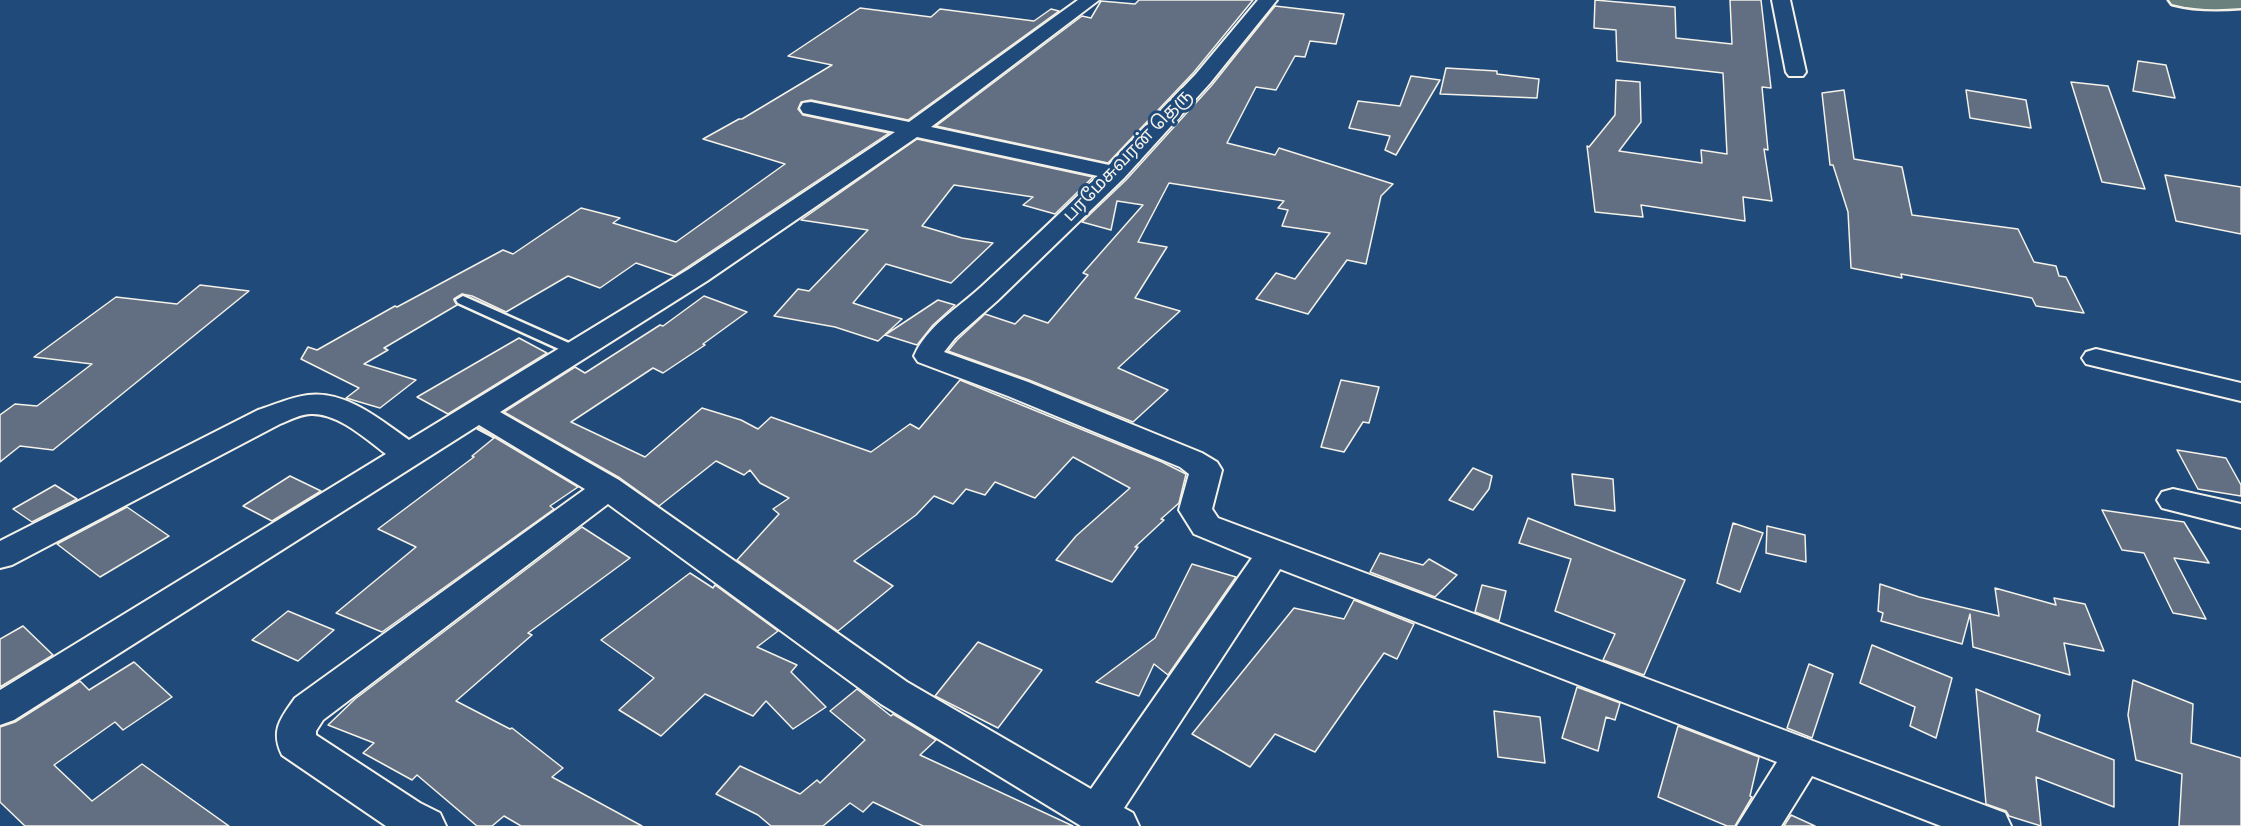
<!DOCTYPE html>
<html>
<head>
<meta charset="utf-8">
<style>
  body { margin:0 }
  canvas { display:block; background:#1f4a7a }
</style>
</head>
<body>
<canvas width="2241" height="826"></canvas>
<script>
const ctx = document.querySelector('canvas').getContext('2d');
ctx.lineJoin = 'round';
function fillPath(path, color) { ctx.fillStyle = color; ctx.fill(path, 'evenodd'); }
function trace(path, color, width, dash) { ctx.strokeStyle = color; ctx.lineWidth = width; ctx.lineCap = dash ? 'butt' : 'round'; ctx.setLineDash(dash || []); ctx.stroke(path); }
function label(font, color, halo, rows, align = 'center') {
  ctx.font = font + ' Caveat,"Noto Sans Tamil",sans-serif'; ctx.lineWidth = 6; ctx.setLineDash([]); ctx.textBaseline = 'middle'; ctx.strokeStyle = halo; ctx.fillStyle = color; for (const [text, x, y, turn = 0] of rows) {
    ctx.save(); ctx.translate(x, y); ctx.rotate((+turn || 0) * Math.PI / 180); ctx.textAlign = isNaN(turn) ? turn : align; if (halo) ctx.strokeText(text, 0, 0); ctx.fillText(text, 0, 0); ctx.restore();
  }
}
const building = new Path2D(`
  M 1139,0 L 1253,0 L 1194,72 L 1108,163 L 936,126 L 1082,16 L 1091,18 L 1101,1 L 1135,4 Z
  M 1595,0 L 1675,7 L 1676,38 L 1732,44 L 1730,0 L 1761,0 L 1771,88 L 1762,87 L 1768,150 L 1764,149 L 1772,201 L 1743,197 L 1745,221 L 1641,205 L 1643,217 L 1595,212 L 1587,146 L 1589,147 L 1615,115 L 1616,80 L 1640,82 L 1641,122 L 1619,151 L 1702,163 L 1701,150 L 1727,154 L 1723,73 L 1617,61 L 1616,30 L 1594,28 Z
  M 1275,6 L 1344,14 L 1336,44 L 1310,41 L 1305,57 L 1295,56 L 1276,90 L 1256,87 L 1227,143 L 1275,155 L 1279,148 L 1393,184 L 1381,196 L 1366,264 L 1347,260 L 1308,314 L 1256,299 L 1276,273 L 1295,279 L 1330,233 L 1282,226 L 1288,210 L 1278,208 L 1284,201 L 1169,183 L 1138,242 L 1167,247 L 1135,298 L 1180,311 L 1118,368 L 1168,390 L 1133,422 L 1029,380 L 948,351 L 957,340 L 985,314 L 1015,324 L 1024,315 L 1048,323 L 1088,275 L 1083,273 L 1143,205 L 1117,201 L 1111,230 L 1082,222 L 1126,180 L 1212,85 Z
  M 860,8 L 931,17 L 940,9 L 1034,21 L 1051,9 L 1059,11 L 908,120 L 811,100 L 801,102 L 798,109 L 803,115 L 889,133 L 674,276 L 636,263 L 600,288 L 568,276 L 506,312 L 472,296 L 462,294 L 454,299 L 457,305 L 384,348 L 388,350 L 364,364 L 416,380 L 380,408 L 346,398 L 359,388 L 301,359 L 308,347 L 317,350 L 395,306 L 397,307 L 503,250 L 513,254 L 581,208 L 620,218 L 613,223 L 676,242 L 785,164 L 703,139 L 739,119 L 742,119 L 832,65 L 788,56 Z
  M 2138,61 L 2166,65 L 2175,98 L 2133,91 Z
  M 1446,68 L 1497,71 L 1497,74 L 1539,79 L 1537,98 L 1440,94 Z
  M 1411,76 L 1440,80 L 1396,155 L 1385,150 L 1390,136 L 1349,128 L 1358,101 L 1400,106 Z
  M 2071,82 L 2108,86 L 2145,189 L 2102,182 Z
  M 1844,90 L 1854,159 L 1902,167 L 1912,215 L 2018,229 L 2034,262 L 2056,266 L 2059,276 L 2066,277 L 2084,313 L 2036,306 L 2032,298 L 1901,274 L 1902,278 L 1851,268 L 1848,212 L 1833,165 L 1830,165 L 1822,93 Z
  M 1966,90 L 2026,100 L 2031,128 L 1970,118 Z
  M 917,139 L 1093,177 L 1055,214 L 1023,205 L 1033,197 L 954,185 L 922,226 L 962,238 L 993,243 L 951,283 L 886,264 L 853,303 L 902,319 L 878,341 L 835,327 L 774,316 L 798,289 L 809,291 L 868,230 L 801,220 Z
  M 2165,175 L 2241,187 L 2241,234 L 2176,221 Z
  M 200,285 L 249,291 L 53,450 L 20,446 L 0,462 L 0,415 L 15,404 L 37,406 L 92,364 L 34,357 L 116,297 L 177,304 Z
  M 704,296 L 747,312 L 703,344 L 705,345 L 663,373 L 653,368 L 571,422 L 645,457 L 702,408 L 741,420 L 758,429 L 771,417 L 871,452 L 910,424 L 919,429 L 960,380 L 1162,462 L 1186,474 L 1179,503 L 1161,519 L 1164,520 L 1135,547 L 1138,547 L 1112,582 L 1056,560 L 1076,536 L 1130,488 L 1073,457 L 1035,498 L 995,482 L 985,495 L 966,489 L 953,504 L 934,496 L 916,515 L 854,561 L 893,586 L 838,631 L 737,560 L 779,514 L 773,509 L 789,498 L 760,483 L 750,470 L 744,475 L 716,461 L 659,506 L 620,478 L 504,412 L 575,367 L 585,373 L 660,325 L 663,326 Z
  M 938,300 L 955,305 L 933,325 L 917,345 L 885,335 Z
  M 519,338 L 547,353 L 448,414 L 417,397 Z
  M 1341,380 L 1379,387 L 1369,423 L 1363,422 L 1344,452 L 1321,447 Z
  M 479,428 L 578,487 L 550,506 L 554,509 L 382,632 L 336,613 L 416,547 L 378,529 L 474,457 L 472,456 L 494,438 L 477,429 Z
  M 2177,450 L 2226,458 L 2241,485 L 2241,496 L 2198,489 Z
  M 1473,468 L 1492,476 L 1489,489 L 1473,510 L 1449,500 Z
  M 1572,474 L 1613,479 L 1615,511 L 1575,505 Z
  M 290,476 L 321,491 L 272,521 L 243,506 Z
  M 55,485 L 77,499 L 32,522 L 13,509 Z
  M 127,507 L 169,536 L 100,577 L 57,544 Z
  M 2102,510 L 2184,522 L 2209,563 L 2174,558 L 2206,619 L 2173,613 L 2144,553 L 2122,550 Z
  M 1528,518 L 1685,580 L 1644,675 L 1603,660 L 1615,634 L 1555,611 L 1571,559 L 1519,543 Z
  M 1733,523 L 1763,533 L 1740,592 L 1717,583 Z
  M 1767,526 L 1805,535 L 1806,562 L 1766,553 Z
  M 582,527 L 630,558 L 528,633 L 532,635 L 456,701 L 510,729 L 512,728 L 563,768 L 552,777 L 642,826 L 521,826 L 504,816 L 492,826 L 477,826 L 417,775 L 412,780 L 363,753 L 374,743 L 328,725 L 355,699 Z
  M 1380,553 L 1423,565 L 1429,559 L 1457,575 L 1435,597 L 1370,572 Z
  M 1192,564 L 1236,577 L 1168,675 L 1154,664 L 1139,696 L 1096,682 L 1155,638 Z
  M 690,573 L 713,588 L 715,585 L 778,631 L 757,647 L 797,665 L 791,672 L 826,707 L 793,729 L 766,701 L 753,716 L 705,694 L 661,736 L 619,710 L 654,678 L 601,640 Z
  M 1880,584 L 1919,597 L 1999,616 L 1995,588 L 2056,605 L 2054,598 L 2085,604 L 2104,651 L 2064,643 L 2070,675 L 1973,647 L 1970,614 L 1962,644 L 1881,621 L 1883,613 L 1878,611 Z
  M 1482,585 L 1506,591 L 1499,621 L 1475,612 Z
  M 1354,600 L 1414,624 L 1397,659 L 1384,653 L 1315,752 L 1275,734 L 1250,767 L 1192,734 L 1294,608 L 1344,619 Z
  M 288,611 L 334,630 L 298,661 L 252,640 Z
  M 23,626 L 53,655 L 0,687 L 0,639 Z
  M 978,642 L 1042,670 L 998,728 L 935,696 Z
  M 1872,645 L 1952,678 L 1936,738 L 1910,726 L 1915,707 L 1860,683 Z
  M 134,662 L 172,697 L 123,730 L 115,722 L 54,765 L 92,801 L 142,764 L 229,826 L 25,826 L 0,802 L 0,727 L 15,722 L 80,681 L 89,690 Z
  M 1809,664 L 1833,674 L 1812,738 L 1787,728 Z
  M 2133,680 L 2193,704 L 2191,743 L 2241,758 L 2241,826 L 2179,826 L 2182,774 L 2136,760 L 2128,715 Z
  M 1577,687 L 1620,703 L 1615,720 L 1606,717 L 1598,751 L 1562,738 Z
  M 857,689 L 891,716 L 893,714 L 936,740 L 920,755 L 1073,826 L 923,826 L 873,802 L 863,812 L 850,803 L 823,826 L 771,826 L 758,815 L 716,794 L 740,766 L 800,794 L 817,780 L 820,783 L 865,740 L 830,711 Z
  M 1976,689 L 2040,715 L 2037,731 L 2114,760 L 2114,807 L 2036,777 L 2041,826 L 2009,816 L 2006,811 L 1986,804 Z
  M 1494,711 L 1540,717 L 1545,763 L 1498,757 Z
  M 1678,726 L 1759,757 L 1750,796 L 1752,797 L 1735,826 L 1727,826 L 1658,797 Z
  M 1791,815 L 1815,826 L 1784,826 Z`);
fillPath(building, '#626f82');
trace(building, '#f4f1e8', 1.5);
const lane = new Path2D(`
  M 463,296 L 580,348 L 582,351 L 575,355 L 570,354 L 458,303 L 456,300 Z`);
const street = new Path2D(`
  M 1078,0 L 1099,0 L 931,127 L 1109,165 L 1196,74 L 1258,0 L 1277,0 L 1210,83 L 1124,178 L 997,301 L 955,338 L 944,352 L 1028,382 L 1202,453 L 1217,462 L 1222,470 L 1212,509 L 1218,518 L 2005,813 L 2011,826 L 1941,826 L 1812,776 L 1781,826 L 1737,826 L 1777,762 L 1280,569 L 1124,808 L 1133,813 L 1139,826 L 1081,826 L 881,704 L 608,504 L 323,720 L 316,731 L 316,735 L 420,803 L 440,813 L 446,826 L 386,826 L 282,755 C 270,730 281,718 295,698 L 585,489 L 479,425 L 14,720 L 0,725 L 0,690 L 386,454 C 366,439 338,413 311,414 C 301,414 290,420 280,424 L 12,565 L 0,568 L 0,541 L 258,410 C 274,405 291,397 308,395 C 345,390 381,420 409,440 L 689,269 L 895,132 L 803,113 L 800,108 L 803,103 L 811,102 L 909,122 ZM 917,137 L 1098,176 C 1060,214 1020,251 981,287 C 957,309 927,326 914,356 L 918,362 L 1008,396 L 1180,467 L 1189,474 L 1179,510 L 1194,534 L 1252,558 L 1091,789 L 907,682 L 619,480 L 500,412 L 707,281 Z
  M 1772,0 L 1790,0 L 1806,72 L 1803,76 L 1789,76 L 1786,72 Z
  M 2096,349 L 2241,383 L 2241,401 L 2086,364 L 2082,358 L 2086,352 Z
  M 2173,489 L 2241,504 L 2241,528 L 2162,508 L 2157,500 L 2162,492 Z`);
const highway = new Path2D(`
  M 2169,0 L 2241,0 L 2241,8 C 2218,10 2195,10 2172,4 Z`);
trace(lane, '#f4f1e8', 5);
trace(street, '#f4f1e8', 4);
trace(highway, '#f4f1e8', 5);
fillPath(lane, '#1f4a7a');
fillPath(street, '#1f4a7a');
fillPath(highway, '#6a807d');
label('18px', '#f4f1e8', '#1f4a7a', [
  ["பரமேசுவரன் தெரு",1128,156,-46]
]);
</script>
</body>
</html>
